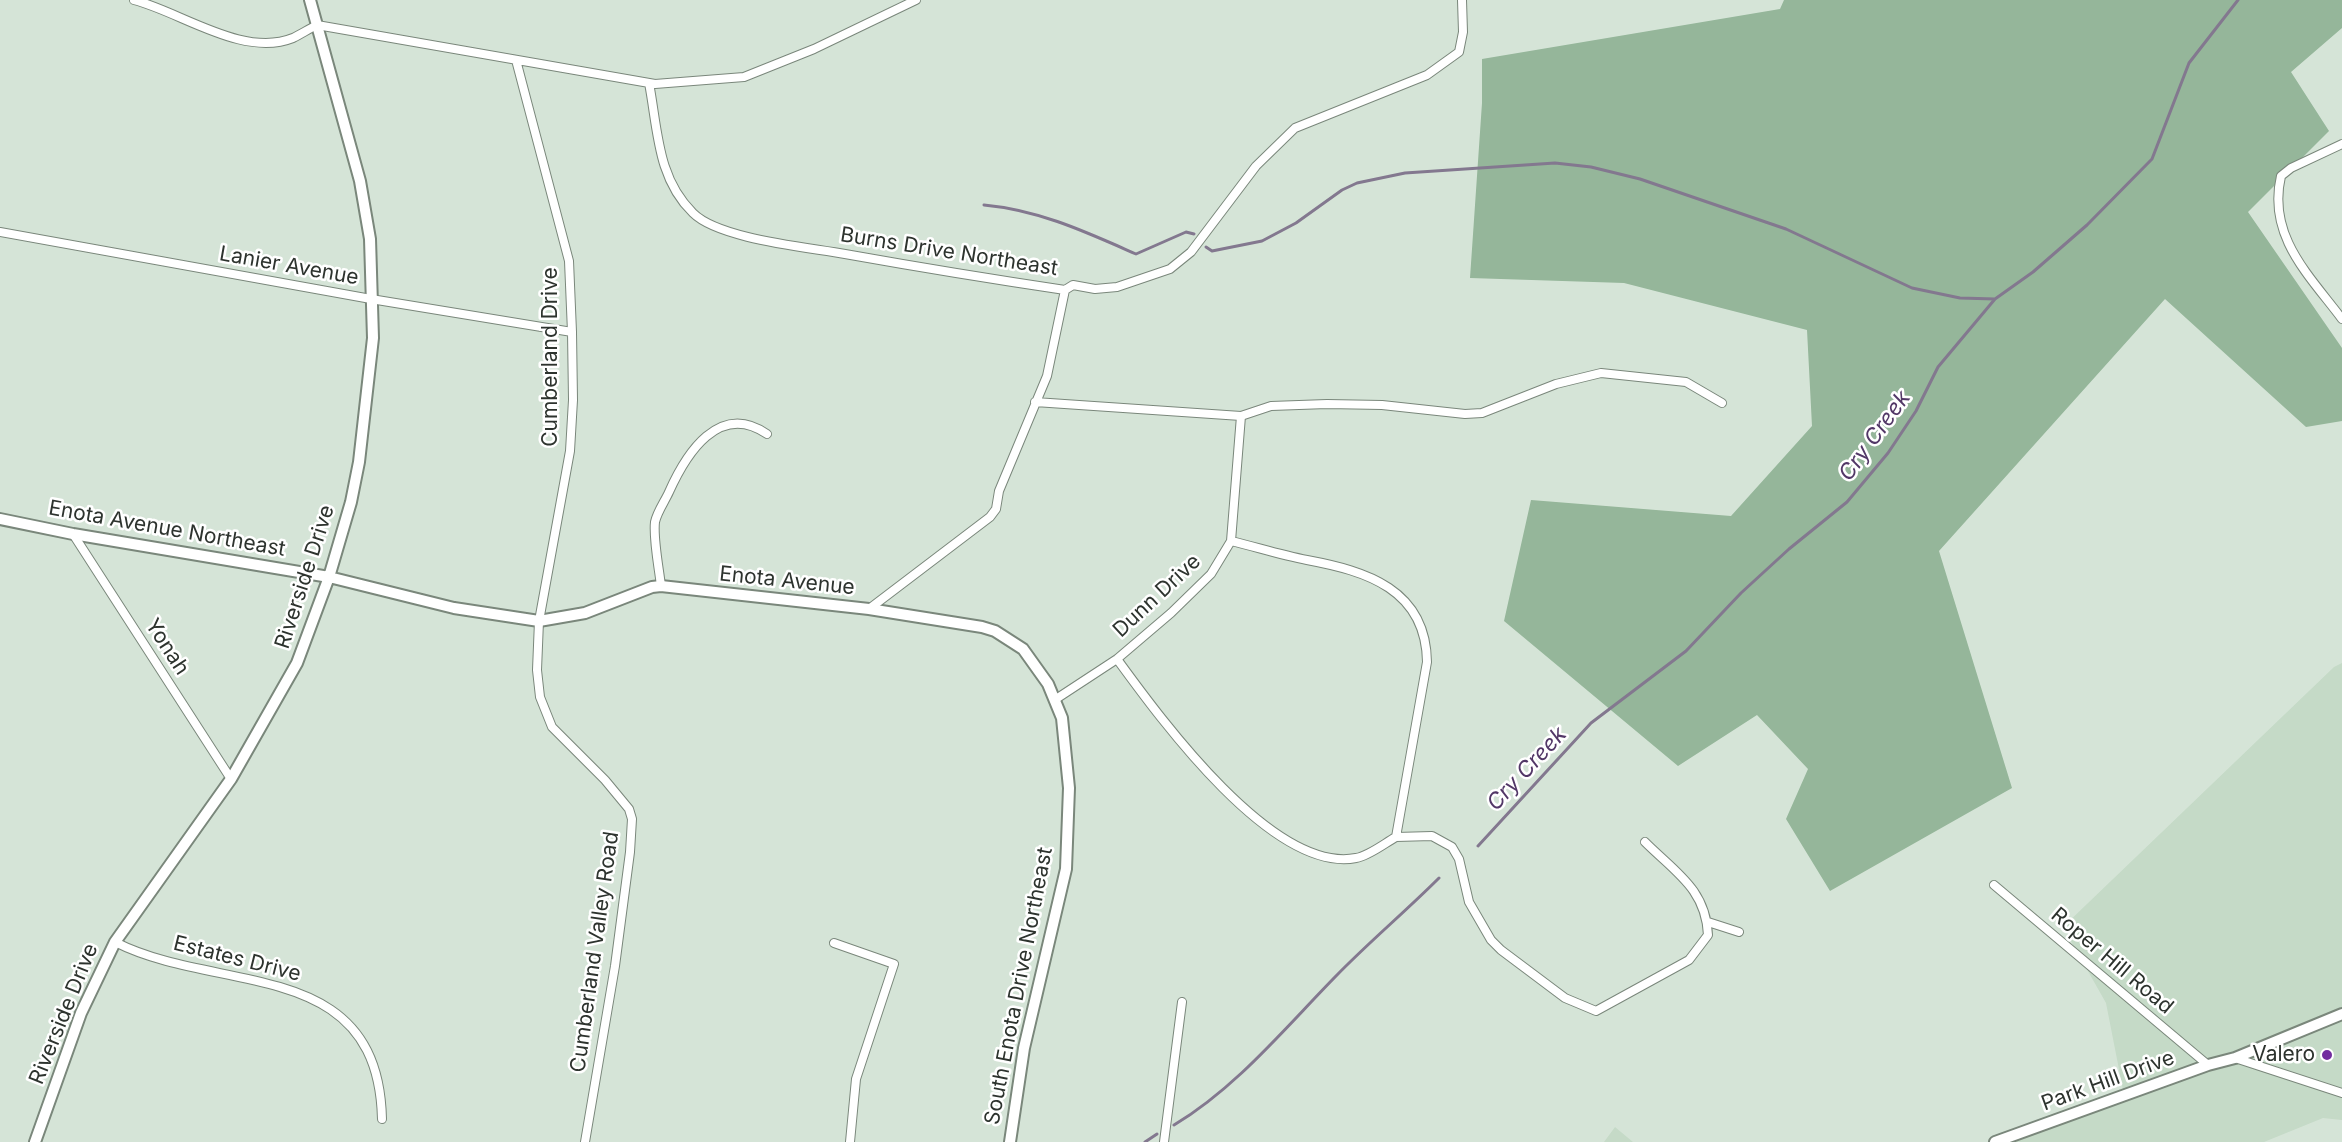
<!DOCTYPE html>
<html>
<head>
<meta charset="utf-8">
<style>
  body { margin:0 }
  canvas { display:block; background:#d5e4d7 }
</style>
</head>
<body>
<canvas width="2342" height="1142"></canvas>
<script>
const ctx = document.querySelector('canvas').getContext('2d');
ctx.lineJoin = 'round';
function fillPath(path, color) { ctx.fillStyle = color; ctx.fill(path, 'evenodd'); }
function trace(path, color, width, dash) { ctx.strokeStyle = color; ctx.lineWidth = width; ctx.lineCap = dash ? 'butt' : 'round'; ctx.setLineDash(dash || []); ctx.stroke(path); }
function label(font, color, halo, rows, align = 'center') {
  ctx.font = font + ' Inter,sans-serif'; ctx.lineWidth = 5; ctx.setLineDash([]); ctx.textBaseline = 'middle'; ctx.strokeStyle = halo; ctx.fillStyle = color; for (const [text, x, y, turn = 0] of rows) {
    ctx.save(); ctx.translate(x, y); ctx.rotate((+turn || 0) * Math.PI / 180); ctx.textAlign = isNaN(turn) ? turn : align; if (halo) ctx.strokeText(text, 0, 0); ctx.fillText(text, 0, 0); ctx.restore();
  }
}
fillPath(new Path2D(`
  M 2342,663 L 2342,1120 L 2323,1118 L 2264,1142 L 1995,1142 L 2125,1100 L 2106,1003 L 2063,927 L 2334,667 Z
  M 1615,1127 L 1633,1142 L 1604,1142 Z`), '#c5dac7');
fillPath(new Path2D(`
  M 1784,0 L 2342,0 L 2342,28 L 2291,72 L 2329,131 L 2248,212 L 2342,348 L 2342,421 L 2306,427 L 2165,299 L 1939,551 L 2012,788 L 1830,891 L 1786,819 L 1808,769 L 1757,715 L 1678,766 L 1504,621 L 1531,500 L 1731,516 L 1812,426 L 1807,330 L 1624,283 L 1470,278 L 1482,103 L 1482,59 L 1780,9 Z`), '#95b69a');
trace(new Path2D(`
  M 984,205 C 1039,210 1086,232 1136,254 L 1186,232 L 1194,234
  M 1206,247 L 1212,251 L 1262,241 L 1296,223 L 1342,190 L 1357,183 L 1405,173 L 1555,163 L 1591,167 L 1640,179 L 1786,229 L 1912,288 L 1960,298 L 1995,299
  M 1478,846 L 1591,723 L 1686,651 L 1741,593 L 1789,549 L 1847,502 L 1888,453 L 1916,411 L 1938,367 L 1995,299 L 2033,272 L 2087,225 L 2152,159 L 2189,63 L 2238,0
  M 1174,1125 C 1236,1088 1285,1028 1336,976 C 1369,942 1405,912 1439,878
  M 1145,1142 L 1157,1134`), '#83788f', 3);
const street = new Path2D(`
  M 134,0 C 181,12 243,58 293,38 C 301,34 309,29 317,25 L 655,84 L 744,77 L 814,49 L 916,0
  M 516,60 L 569,261 L 572,332 L 573,400 L 570,451 L 539,621 L 537,670 L 540,697 L 552,727 L 605,780 L 629,809 L 632,819 L 630,852 L 615,966 L 585,1142
  M 649,83 C 658,130 657,178 693,213 C 719,239 807,247 845,254 C 918,267 991,279 1065,290 L 1073,285 L 1095,289 L 1117,287 L 1170,269 L 1191,252 L 1256,166 L 1295,128 L 1427,75 L 1459,52 L 1463,32 L 1462,0
  M 2342,144 L 2291,168 L 2281,176 C 2267,236 2309,275 2342,319
  M 0,232 L 371,299 L 572,332
  M 1035,402 L 1241,416 L 1271,406 L 1327,404 L 1382,405 L 1465,414 L 1482,413 L 1556,384 L 1601,373 L 1686,382 L 1722,403
  M 73,534 L 231,779
  M 661,586 C 659,568 653,539 655,522 C 657,512 665,501 669,492 C 686,454 719,401 767,434
  M 869,609 L 990,517 L 996,509 L 999,491 L 1047,376 L 1065,290
  M 1117,659 C 1160,718 1273,874 1356,858 C 1369,856 1385,843 1396,837 L 1427,662 C 1426,589 1366,571 1307,560 C 1281,555 1256,547 1231,541
  M 1056,699 L 1117,659 L 1171,613 L 1211,574 L 1231,541 L 1241,416
  M 1396,837 L 1432,836 L 1452,847 L 1459,859 L 1469,902 L 1491,940 L 1501,950 L 1565,998 L 1596,1011 L 1689,960 L 1708,935 C 1706,889 1675,872 1645,842
  M 1994,885 L 2208,1065
  M 1708,922 L 1739,932
  M 115,942 C 219,995 378,955 382,1119
  M 834,943 L 894,964 L 856,1079 L 850,1142
  M 2235,1058 L 2342,1093
  M 1164,1142 L 1182,1002`);
const secondary = new Path2D(`
  M 0,519 L 73,534 L 329,577 L 454,608 L 539,621 L 585,613 L 652,587 L 661,586 L 869,609 L 982,627 L 995,631 L 1023,649 L 1048,684 L 1062,718 L 1069,788 L 1066,869 L 1024,1048 L 1010,1142
  M 35,1142 L 81,1013 L 115,942 L 231,779 L 297,663 L 329,577 L 351,502 L 359,462 L 373,338 L 370,239 L 360,181 L 310,0
  M 1995,1142 L 2208,1065 L 2235,1058 L 2342,1014`);
trace(street, '#7a877b', 10);
trace(secondary, '#7a877b', 14);
trace(street, '#fff', 8);
trace(secondary, '#fff', 10);
for (const [x, y, r, color] of [
  [2327,1055,6,"#722b9f"]
]) { const dot = new Path2D(); dot.arc(x, y, r, 0, 2 * Math.PI); ctx.fillStyle = color; ctx.fill(dot); trace(dot, '#fff', 2); }
label('21px', '#2d332e', '#fff', [
  ["Burns Drive Northeast",949,252,9],
  ["Lanier Avenue",289,266,10],
  ["Cumberland Drive",551,357,-90],
  ["Enota Avenue Northeast",167,529,10],
  ["Riverside Drive",305,577,-72],
  ["Enota Avenue",787,581,6],
  ["Dunn Drive",1157,596,-43],
  ["Yonah",167,647,57],
  ["Cumberland Valley Road",595,952,-82],
  ["Estates Drive",237,959,14],
  ["Roper Hill Road",2112,961,40],
  ["South Enota Drive Northeast",1019,986,-79],
  ["Riverside Drive",64,1014,-68],
  ["Park Hill Drive",2108,1081,-20]
]);
label('21px', '#2d332e', '#fff', [
  ["Valero",2315,1055]
], 'right');
label('italic 22px', '#523767', '#fff', [
  ["Cry Creek",1875,436,-54],
  ["Cry Creek",1527,769,-47]
]);
</script>
</body>
</html>
